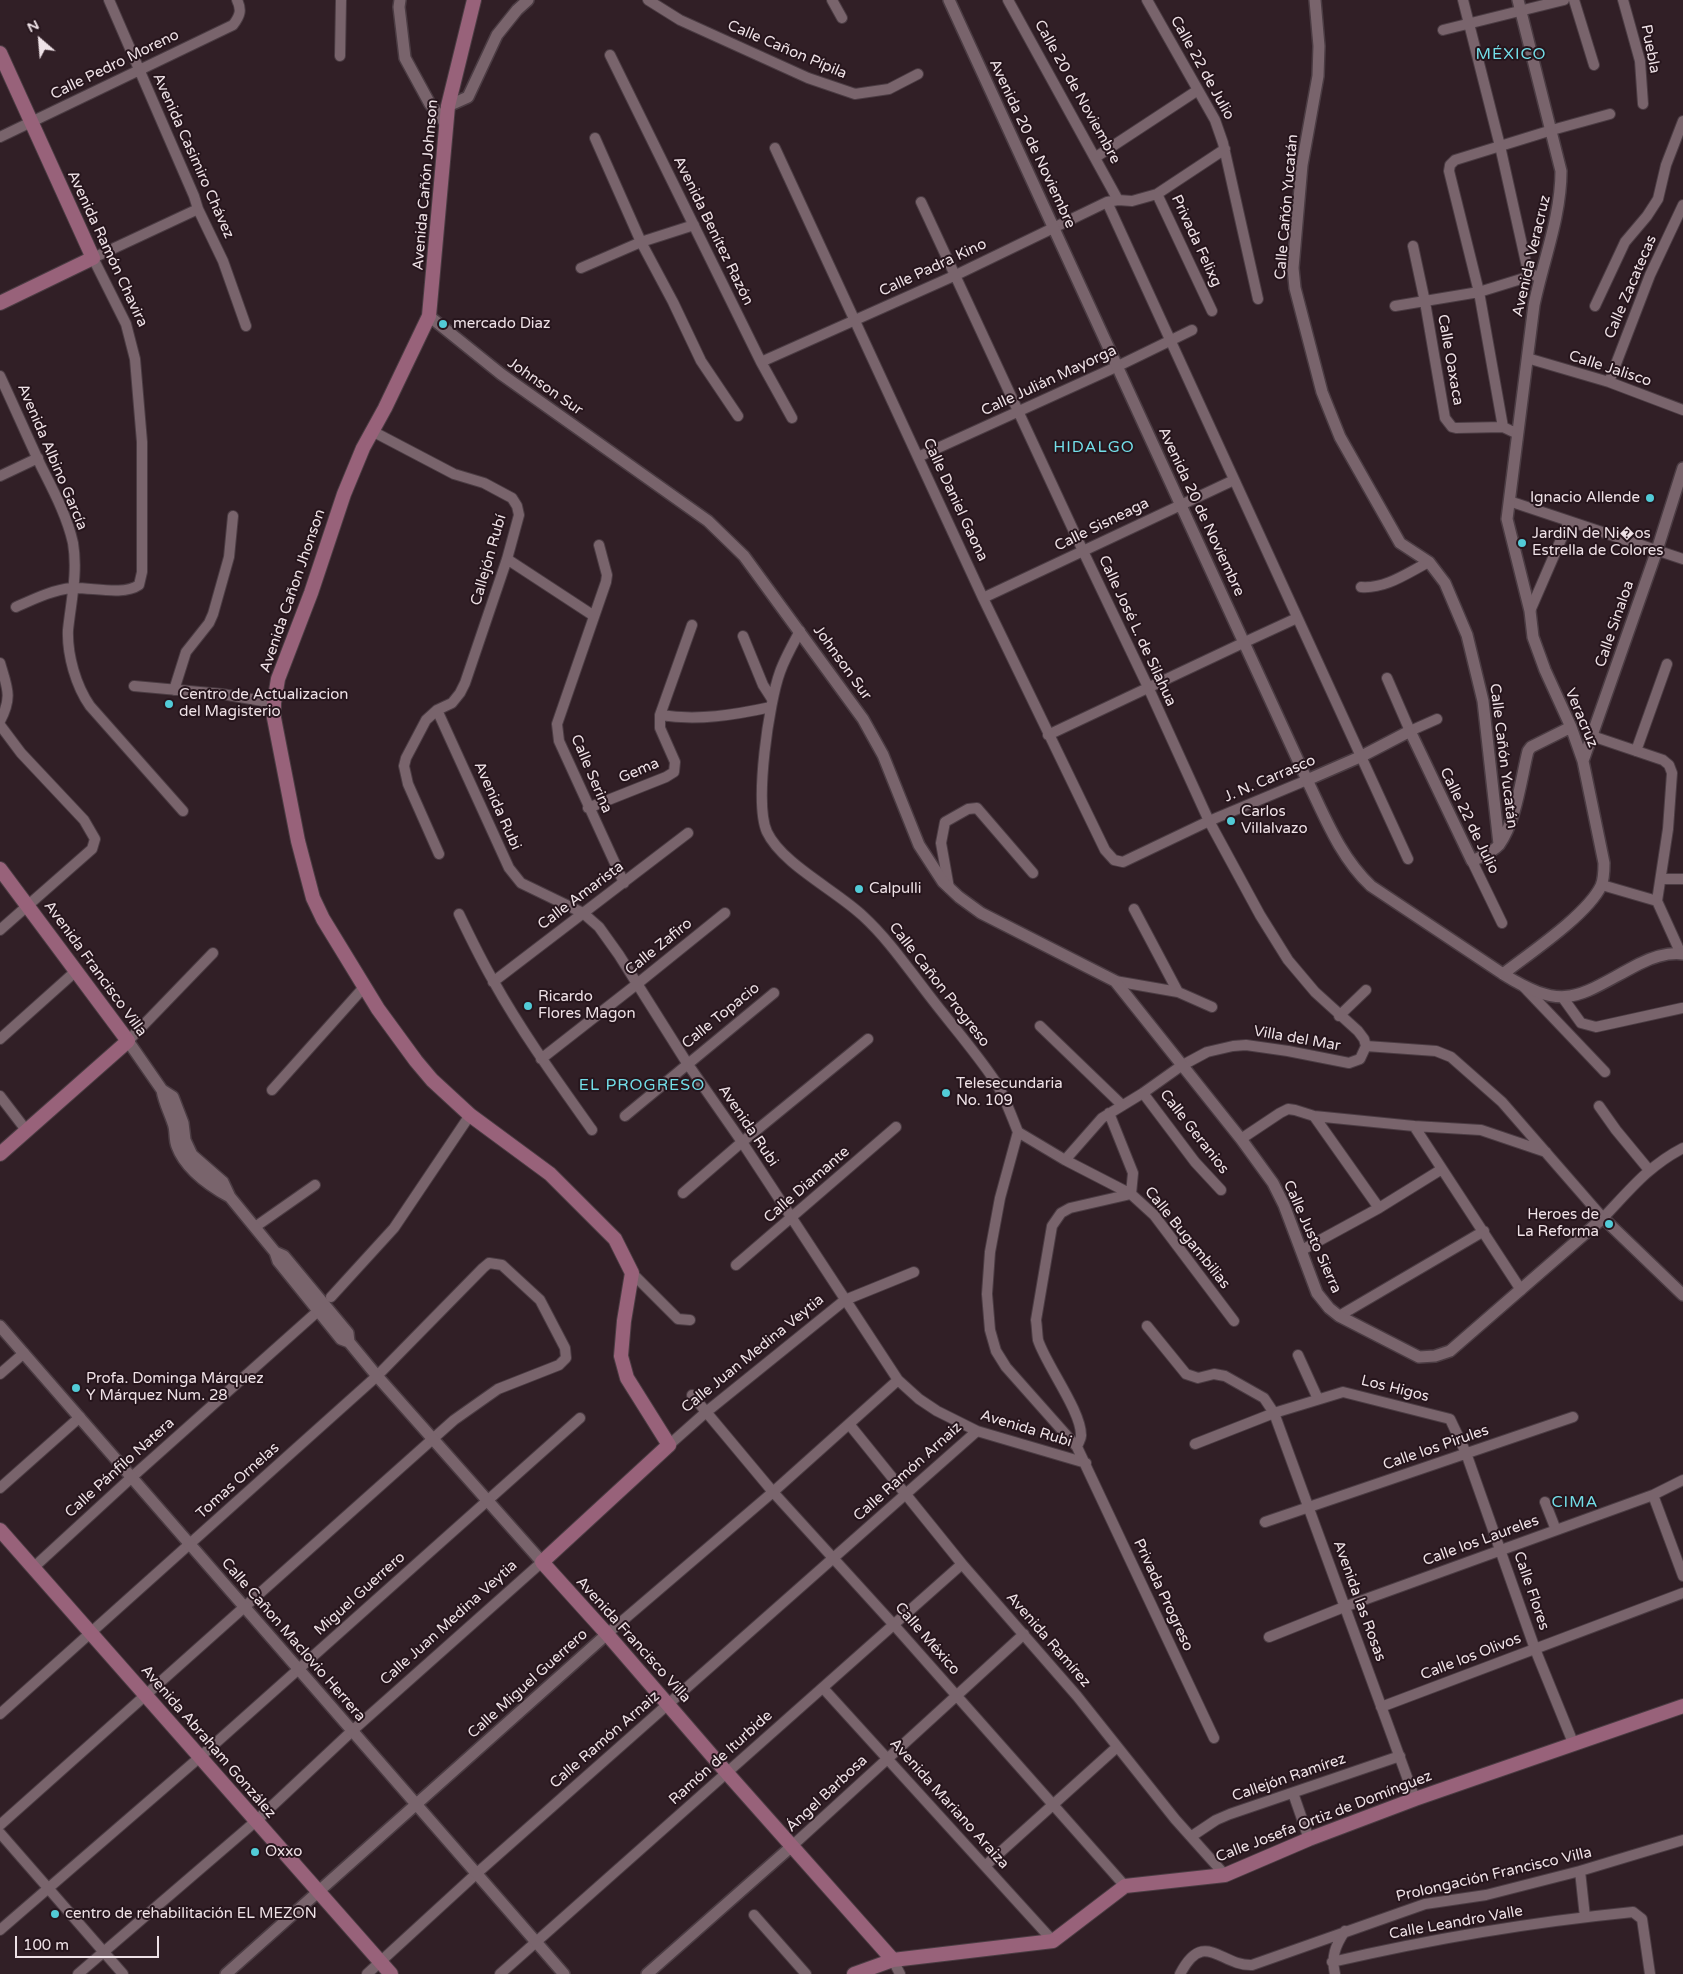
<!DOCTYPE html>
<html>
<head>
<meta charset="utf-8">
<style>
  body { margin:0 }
  #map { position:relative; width:1683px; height:1974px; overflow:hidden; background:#311f26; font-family:"Varela Round",sans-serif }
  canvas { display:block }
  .north { position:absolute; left:15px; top:15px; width:50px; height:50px; -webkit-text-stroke:4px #26151c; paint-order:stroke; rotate:333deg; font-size:14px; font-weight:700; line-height:20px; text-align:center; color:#eee1e6 }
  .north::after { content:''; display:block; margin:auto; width:18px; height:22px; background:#eee1e6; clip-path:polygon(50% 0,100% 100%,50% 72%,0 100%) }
  .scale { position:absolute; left:15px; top:1936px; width:144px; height:22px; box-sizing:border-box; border:2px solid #eee1e6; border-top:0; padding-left:6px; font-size:15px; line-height:18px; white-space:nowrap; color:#eee1e6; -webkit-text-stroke:4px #26151c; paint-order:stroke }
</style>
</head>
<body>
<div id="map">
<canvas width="1683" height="1974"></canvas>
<div class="north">N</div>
<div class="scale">100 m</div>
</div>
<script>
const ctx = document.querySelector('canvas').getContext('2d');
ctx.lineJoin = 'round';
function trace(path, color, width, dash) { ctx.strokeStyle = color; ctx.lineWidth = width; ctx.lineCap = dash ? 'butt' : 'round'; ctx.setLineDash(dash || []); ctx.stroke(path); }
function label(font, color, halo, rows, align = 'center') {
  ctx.font = font + ' "Varela Round",sans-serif'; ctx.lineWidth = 4; ctx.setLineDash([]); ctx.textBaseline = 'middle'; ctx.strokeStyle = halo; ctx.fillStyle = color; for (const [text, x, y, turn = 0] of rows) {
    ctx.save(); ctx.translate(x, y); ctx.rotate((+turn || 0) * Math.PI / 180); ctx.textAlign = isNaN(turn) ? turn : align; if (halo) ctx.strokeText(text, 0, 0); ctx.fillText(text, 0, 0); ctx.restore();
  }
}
const minor = new Path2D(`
  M 109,0 L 194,196 L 198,209 L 223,261 L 246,326
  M 648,0 L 680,20 L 808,78 L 855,94 L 889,89 L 918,74
  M 832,0 L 842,18
  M 1008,0 L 1118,200
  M 1147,0 L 1215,120 L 1223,143 L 1258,299
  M 1463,0 L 1500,146 L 1529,276
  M 1574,0 L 1594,65
  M 1623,0 L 1640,61 L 1643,104
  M 1443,30 L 1564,0
  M 610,55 L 761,362 L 792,418
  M 340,56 L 341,0
  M 0,137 L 233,25 C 240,16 242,10 237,0
  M 595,138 L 641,242 L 673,302 L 701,361 L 738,416
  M 775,148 L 983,598 L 1105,850 L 1114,860 L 1123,862 L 1209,821 L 1307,780
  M 1096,157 L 1198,90
  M 1157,194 L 1212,311
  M 921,202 L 1083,551 L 1148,687 L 1209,821 L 1260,915 L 1288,960 L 1315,992 L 1358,1031 L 1364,1039 L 1366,1046
  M 1107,202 L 1408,859
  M 1413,246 L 1425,302 L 1445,418 L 1452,427 L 1456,428 L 1503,427
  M 581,268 L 641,242 L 694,225
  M 1395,306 L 1479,292 L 1534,275
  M 1595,306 L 1625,242 L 1647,216 L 1658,199 L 1666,165 L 1683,121
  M 1527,358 L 1609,382 L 1683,410
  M 761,362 L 956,275 L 1107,202 L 1118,200 L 1132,201 L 1157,194 L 1225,149
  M 0,376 C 14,406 27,436 41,466 C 53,490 67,516 73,543 C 78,573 71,601 68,630 C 67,655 76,686 90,706 L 183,811
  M 1609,382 L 1650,275 L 1683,205
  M 372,431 L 454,474 L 484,483 L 512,498 L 517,506 L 519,515 L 507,559 L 465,683 L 460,693 L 452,703 L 437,710 L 426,720 L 406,758 L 404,766 L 408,784 L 439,854
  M 1518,434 L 1503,427 L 1479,292 L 1449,171 L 1450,165 L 1455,160 L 1552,130 L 1610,114
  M 918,457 L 1116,367 L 1192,330
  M 0,476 L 38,458
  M 1509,501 L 1683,559
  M 599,545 L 607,575 L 606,582 L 557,724 L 559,741 L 624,883
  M 507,559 L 594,616
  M 1361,587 C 1386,589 1407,573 1429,562
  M 983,598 L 1234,480
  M 16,607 C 34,599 52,590 72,588 C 91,587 123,596 139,585 L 142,572 L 142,442 L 135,359 L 126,324 L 93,258 L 198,209
  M 1530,611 L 1569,521
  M 800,631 C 793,644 785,658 780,672 C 769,702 754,803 767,832 C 782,864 837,891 863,916 C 888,939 907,967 928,994 C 950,1023 975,1051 995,1081 C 1005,1097 1011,1115 1018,1132
  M 743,636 L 763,685 L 772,699
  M 0,663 C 7,687 13,697 0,721
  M 1387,678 L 1410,731 L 1437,719
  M 134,686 L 222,694 L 274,703
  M 174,690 L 186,652 L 209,623 L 213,614 L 229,557 L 233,516
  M 437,710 L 509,868 L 521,883 L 583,913 L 599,927 L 619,955 L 687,1063 L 742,1142 L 898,1380 L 919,1399 L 937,1411 L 977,1431 L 1086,1463
  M 660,715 C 698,721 734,715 771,707
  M 0,725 L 21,753 L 84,820 L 95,839 L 92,849 L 0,930
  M 1048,735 L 1245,642 L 1297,618
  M 1592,736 L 1663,760 L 1669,765 L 1672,773 L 1668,829 L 1657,901 L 1681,954
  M 1636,751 L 1667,664
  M 588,808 L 666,777 L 674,772 L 675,762 L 660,728 L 660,715 L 692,625
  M 1472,861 L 1502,923
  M 1661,879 L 1683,879
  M 1602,885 L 1657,901
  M 949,888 L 941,843 L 945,822 L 968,809 L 977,808 L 1033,873
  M 1134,909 L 1178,992
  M 459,914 C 470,937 481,960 494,982 C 523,1034 558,1082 592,1130
  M 1115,981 L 1178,992 L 1212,1007
  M 493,982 L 688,833
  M 1524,987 L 1605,1072
  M 1563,998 L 1581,1023 L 1596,1027 L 1682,1008
  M 1339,1016 L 1366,990
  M 1040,1026 L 1122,1105
  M 0,1039 L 76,971
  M 128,1041 L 213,953
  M 1366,1046 L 1436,1051 L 1451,1057 L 1502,1102 L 1603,1218 C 1629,1191 1648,1166 1683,1148
  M 541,1059 L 637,984 L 725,913
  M 272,1090 L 365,986
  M 1143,1093 L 1195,1162 L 1221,1190
  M 0,1096 L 26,1130
  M 1599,1106 L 1616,1130 L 1649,1170
  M 1109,1113 L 1133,1173 L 1131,1194
  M 625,1116 L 774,993
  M 1314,1116 L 1379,1208
  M 1414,1126 L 1521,1290
  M 1018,1132 L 1000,1198 L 990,1252 L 987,1294 L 990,1330 L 996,1351 L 1006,1367 L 1077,1447 L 1214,1738
  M 1018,1132 L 1065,1160 L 1131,1194 L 1154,1215 L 1234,1321
  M 1241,1139 L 1280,1113 L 1288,1109 L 1295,1110 L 1314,1116 L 1414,1126 L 1481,1130 L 1546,1152
  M 1065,1160 L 1102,1118 L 1143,1093 L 1181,1066 L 1207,1052 L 1233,1046 L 1246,1045 L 1288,1051 L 1349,1063 L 1360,1059 L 1366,1046
  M 683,1193 L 742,1142 L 868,1039
  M 255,1227 L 315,1185
  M 1302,1250 L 1379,1208 L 1442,1169
  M 736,1265 L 896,1127
  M 632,1273 L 678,1319 L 690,1320
  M 331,1297 L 394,1228 L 470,1115
  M 1339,1316 L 1484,1231
  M 1147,1326 L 1186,1374 L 1198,1378 L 1214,1374 L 1225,1376 L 1264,1398 L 1274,1413 L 1415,1799
  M 1298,1355 L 1318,1399
  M 0,1374 L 24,1353
  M 692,1395 L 773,1492 L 894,1625 L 1125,1886
  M 849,1424 L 962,1564 L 1077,1696 L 1175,1819 L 1225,1875
  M 1195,1444 L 1274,1413 L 1343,1392 L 1450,1419 L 1466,1453 L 1535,1649 L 1574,1745
  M 669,1445 L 705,1413 L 845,1300 L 914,1272
  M 1077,1447 C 1078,1443 1081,1439 1081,1436 C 1082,1412 1046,1365 1038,1340 C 1037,1333 1037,1326 1036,1320 L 1052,1226 L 1061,1213 L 1070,1208 L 1131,1194
  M 0,1488 L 80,1417
  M 1653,1495 L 1683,1576
  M 1545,1502 L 1556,1530
  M 1265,1522 L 1573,1417
  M 33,1568 L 132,1477 L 318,1311
  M 607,1634 L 773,1492 L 898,1380
  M 1269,1637 L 1344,1607 L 1653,1495 L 1683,1480
  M 823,1688 L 1053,1941
  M 1381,1707 L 1683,1593
  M 0,1714 L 377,1376 L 483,1268 L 489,1263 L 502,1265 L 540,1300 L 565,1348 L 566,1358 L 559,1365 L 498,1389 L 454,1420 L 0,1825
  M 1293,1793 L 1309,1839
  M 0,1833 L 123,1974
  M 1192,1836 L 1216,1820 L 1230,1814 L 1400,1756
  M 792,1846 L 1024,1634
  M 985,1866 L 1117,1747
  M 1580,1871 L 1585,1917
  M 754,1915 L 806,1974
  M 0,1930 L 200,1757 L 580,1418
  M 893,1960 L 900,1974
  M 1332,1962 C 1431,1939 1532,1922 1633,1912 L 1642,1919 L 1650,1974
  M 78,1974 L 256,1821 L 352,1731 L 542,1562
  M 367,1974 L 476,1874 L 977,1431
  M 500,1974 L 962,1564
  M 1180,1974 C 1204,1928 1220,1966 1252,1965 L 1425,1904 L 1486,1895 L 1580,1871 L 1683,1840
  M 1335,1974 C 1331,1957 1335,1946 1345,1931`);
const tertiary = new Path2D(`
  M 400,0 L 399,7 L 405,58 L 430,104 L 446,124
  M 949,0 L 1307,780 C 1325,817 1340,857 1371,886 L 1503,974 C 1567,1014 1579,995 1639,964 C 1653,957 1667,952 1683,954
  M 1315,0 L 1319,46 L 1318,76 L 1302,165 L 1293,268 L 1295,288 L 1322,392 L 1340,437 L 1400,543 L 1429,562 L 1445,583 L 1467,635 L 1483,701 L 1499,844
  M 448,106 L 468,97 L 497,35 L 517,10 L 528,0
  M 429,316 L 501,374 L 708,521 L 744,556 L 863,719 L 883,755 L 919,845 L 943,882 L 959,897 L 981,913 L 1115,981 L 1241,1139 L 1273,1183 L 1284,1205 L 1317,1293 L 1329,1308 L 1339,1316 L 1419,1357 L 1435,1356 L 1450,1351 L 1603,1218 L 1683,1295
  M 1583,761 L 1657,550 L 1683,468
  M 1307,780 L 1362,756 L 1410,731 L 1472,861 C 1481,857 1493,852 1499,845 C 1516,822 1521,779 1528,751 L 1531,747 L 1571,727
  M 1503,974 C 1530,953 1587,915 1601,886 C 1604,879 1604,871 1604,863 L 1583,761 L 1571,727 L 1545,670 L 1533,637 L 1530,611 L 1507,519 L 1534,305 C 1543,261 1561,217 1561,171 L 1518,0
  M 128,1041 L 162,1090 L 173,1097 L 183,1123 L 185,1140 L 192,1155 L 223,1182 L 230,1197 L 275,1252 L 278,1261 L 341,1339 L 349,1342
  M 162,1090 C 164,1102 169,1111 173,1123 C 176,1130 174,1139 177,1146 C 185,1168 210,1186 230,1197
  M 275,1252 L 284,1256 L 348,1333 L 349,1342 L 377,1376 L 542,1562
  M 0,1326 L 564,1974
  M 226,1974 L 607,1634
  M 647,1974 L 792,1846`);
const secondary = new Path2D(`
  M 474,0 L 448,106 L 429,316 L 385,408 L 363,448 L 344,494 L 311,593 L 278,679 L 274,703 L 274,718 L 298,841 L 313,898 L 323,919 L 378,1009 L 416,1061 L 432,1080 L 470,1115 L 550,1174 L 615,1239 L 632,1273 L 624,1321 L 621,1356 L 627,1378 L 669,1445 L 542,1562 L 607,1634 L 727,1773 L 893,1960
  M 0,53 L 93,258 L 0,303
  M 0,869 L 128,1041 L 0,1154
  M 0,1530 L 391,1974
  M 854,1974 L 893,1960 L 1053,1941 L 1125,1886 L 1225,1875 L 1309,1839 L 1415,1799 L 1683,1706`);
trace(minor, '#4b3c43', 12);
trace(tertiary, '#4b3c43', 14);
trace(secondary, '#4b3c43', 16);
trace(minor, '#79646c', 10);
trace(tertiary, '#79646c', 11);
trace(secondary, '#98627a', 14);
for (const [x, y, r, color] of [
  [443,324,5,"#52cbd7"],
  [1650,498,5,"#52cbd7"],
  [1522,543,5,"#52cbd7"],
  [169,704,5,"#52cbd7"],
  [1231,821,5,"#52cbd7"],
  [859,889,5,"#52cbd7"],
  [528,1006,5,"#52cbd7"],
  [946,1093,5,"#52cbd7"],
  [1609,1224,5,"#52cbd7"],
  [76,1388,5,"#52cbd7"],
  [255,1852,5,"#52cbd7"],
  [55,1914,5,"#52cbd7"]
]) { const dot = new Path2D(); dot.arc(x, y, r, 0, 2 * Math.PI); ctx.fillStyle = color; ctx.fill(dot); trace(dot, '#26151c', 2); }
label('15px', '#eee1e6', '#26151c', [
  ["Puebla",1650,49,79],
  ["Calle Cañon Pípila",787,50,23],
  ["Calle Pedro Moreno",115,65,-26],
  ["Calle 22 de Julio",1202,68,61],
  ["Calle 20 de Noviembre",1077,92,61],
  ["Avenida 20 de Noviembre",1032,144,65],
  ["Avenida Casimiro Chávez",193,156,66],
  ["Avenida Cañón Johnson",426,185,-85],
  ["Calle Cañón Yucatán",1287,207,-85],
  ["Avenida Benítez Razón",713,231,64],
  ["Privada Felixg",1196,241,65],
  ["Avenida Ramón Chavira",107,249,65],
  ["Avenida Veracruz",1532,256,-77],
  ["Calle Padra Kino",933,268,-25],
  ["Calle Zacatecas",1631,287,-67],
  ["Calle Oaxaca",1450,360,80],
  ["Calle Jalisco",1610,369,18],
  ["Calle Julián Mayorga",1049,381,-25],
  ["Johnson Sur",545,387,35],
  ["Avenida Albino García",52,457,67],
  ["Calle Daniel Gaona",955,500,65],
  ["Avenida 20 de Noviembre",1201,512,65],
  ["Calle Sisneaga",1102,525,-26],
  ["Callejón Rubí",489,560,-74],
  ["Avenida Cañon Jhonson",293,591,-71],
  ["Calle Sinaloa",1615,624,-71],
  ["Calle José L. de Silahua",1137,631,65],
  ["Johnson Sur",842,663,54],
  ["Veracruz",1581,718,67],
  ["Calle Cañón Yucatán",1503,756,83],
  ["Gema",639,771,-23],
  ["Calle Serina",591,774,67],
  ["J. N. Carrasco",1270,779,-23],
  ["Avenida Rubi",497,806,66],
  ["Calle 22 de Julio",1469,821,64],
  ["Calle Amarista",581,896,-37],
  ["Calle Zafiro",659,947,-39],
  ["Avenida Francisco Villa",95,969,54],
  ["Calle Cañon Progreso",939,985,52],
  ["Calle Topacio",721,1016,-39],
  ["Villa del Mar",1297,1039,10],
  ["Avenida Rubi",748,1126,56],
  ["Calle Geranios",1194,1132,52],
  ["Calle Diamante",807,1185,-41],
  ["Calle Justo Sierra",1312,1237,66],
  ["Calle Bugambilias",1187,1238,51],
  ["Calle Juan Medina Veytia",753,1354,-39],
  ["Los Higos",1395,1389,14],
  ["Avenida Rubi",1026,1429,17],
  ["Calle los Pirules",1436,1448,-19],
  ["Calle Pánfilo Natera",120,1468,-42],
  ["Calle Ramón Arnaiz",908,1472,-42],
  ["Tomas Ornelas",238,1481,-42],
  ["Calle los Laureles",1481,1541,-20],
  ["Calle Flores",1531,1591,71],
  ["Miguel Guerrero",360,1594,-42],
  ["Privada Progreso",1163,1595,65],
  ["Avenida las Rosas",1359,1601,70],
  ["Calle Juan Medina Veytia",449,1623,-42],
  ["Calle México",927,1639,49],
  ["Calle Cañon Maclovio Herrera",293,1640,49],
  ["Avenida Francisco Villa",633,1640,48],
  ["Avenida Ramírez",1048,1640,49],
  ["Calle los Olivos",1471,1657,-21],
  ["Calle Miguel Guerrero",528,1684,-42],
  ["Calle Ramón Arnaiz",605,1740,-41],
  ["Avenida Abraham González",208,1742,49],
  ["Ramón de Iturbide",721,1758,-42],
  ["Callejón Ramírez",1289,1778,-19],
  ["Ángel Barbosa",827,1794,-43],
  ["Avenida Mariano Araiza",949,1804,48],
  ["Calle Josefa Ortiz de Domínguez",1324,1817,-21],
  ["Prolongación Francisco Villa",1494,1875,-13],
  ["Calle Leandro Valle",1456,1923,-10]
]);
label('15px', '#eee1e6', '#26151c', [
  ["mercado Diaz",453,324],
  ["Ignacio Allende",1640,498,"right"],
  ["JardiN de Ni�os",1532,534],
  ["Estrella de Colores",1532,551],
  ["Centro de Actualizacion",179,695],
  ["del Magisterio",179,712],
  ["Carlos",1241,812],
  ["Villalvazo",1241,829],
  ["Calpulli",869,889],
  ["Ricardo",538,997],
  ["Flores Magon",538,1014],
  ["Telesecundaria",956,1084],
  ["No. 109",956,1101],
  ["Heroes de",1599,1215,"right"],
  ["La Reforma",1599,1232,"right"],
  ["Profa. Dominga Márquez",86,1379],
  ["Y Márquez Num. 28",86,1396],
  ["Oxxo",265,1852],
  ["centro de rehabilitación EL MEZON",65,1914]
], 'left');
ctx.letterSpacing = '1px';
label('16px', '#73dfe9', '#26151c', [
  ["MÉXICO",1511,55],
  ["HIDALGO",1094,448],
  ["EL PROGRESO",642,1086],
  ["CIMA",1575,1503]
]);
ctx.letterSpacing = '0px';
</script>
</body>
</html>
